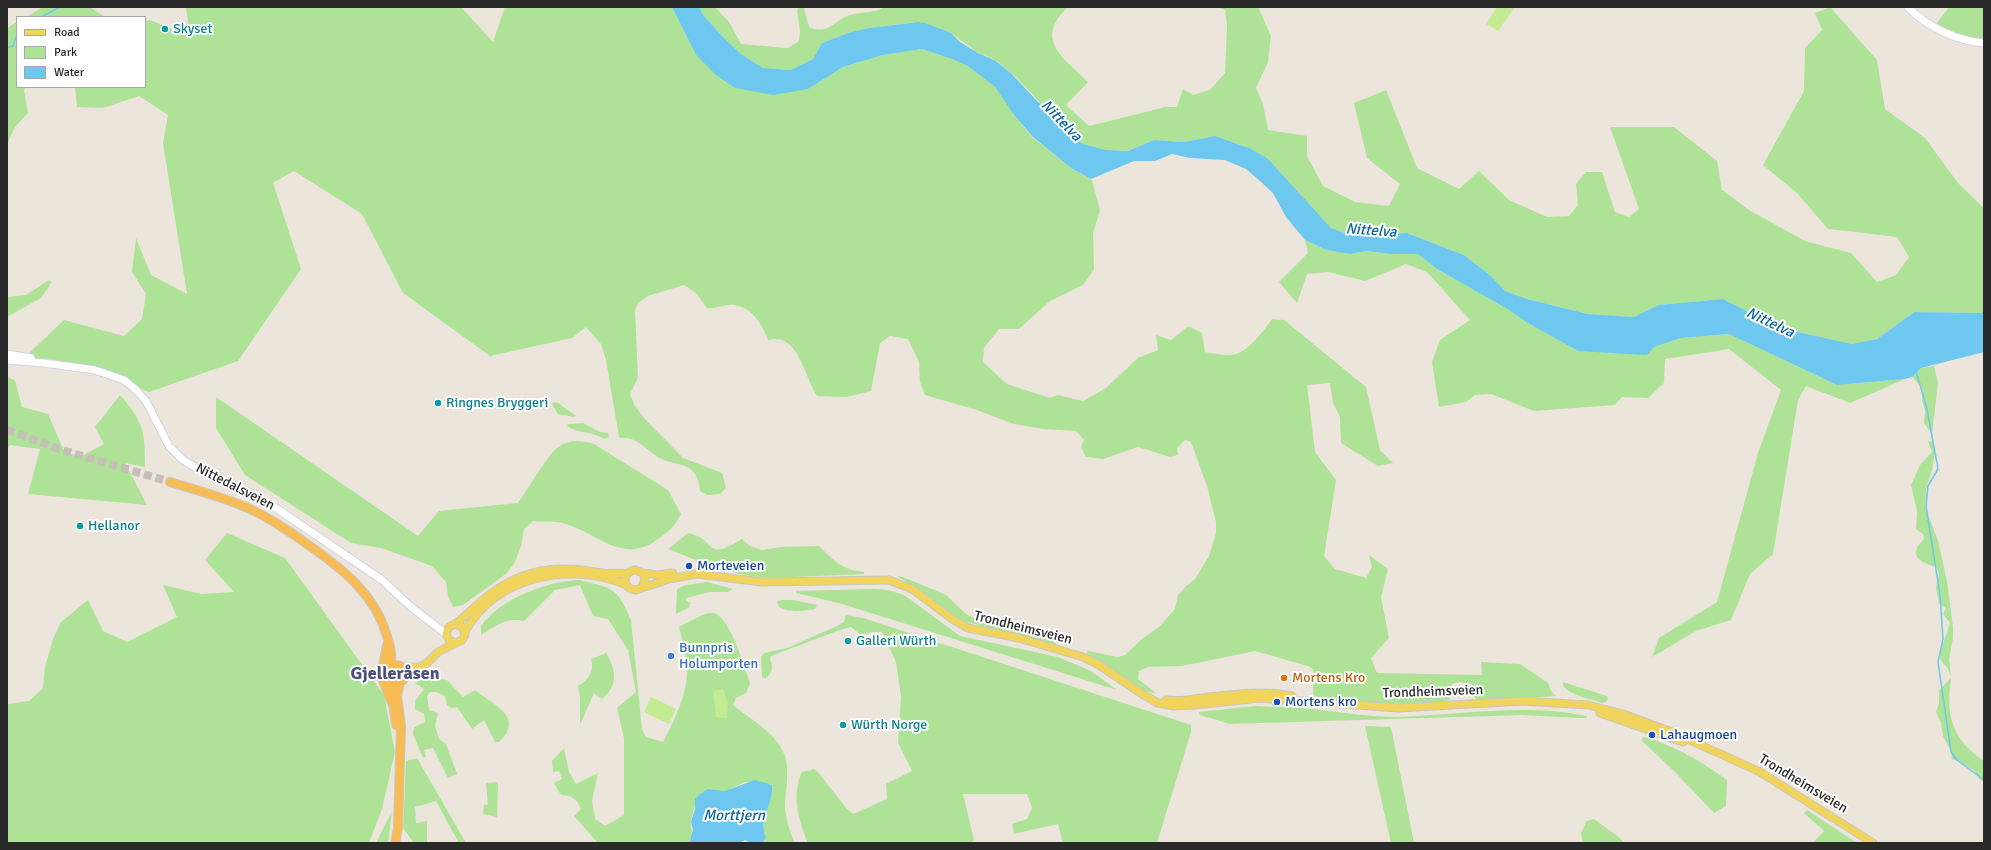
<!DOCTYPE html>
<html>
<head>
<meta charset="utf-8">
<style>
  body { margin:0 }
  #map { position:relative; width:1991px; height:850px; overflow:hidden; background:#ece5db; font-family:Signika,sans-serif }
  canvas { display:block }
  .frame { position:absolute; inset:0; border:8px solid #292929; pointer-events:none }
  .legend { position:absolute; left:16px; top:16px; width:130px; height:72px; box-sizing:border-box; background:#fff; border:1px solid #a9a9a9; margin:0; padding:5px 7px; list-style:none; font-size:12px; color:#292929 }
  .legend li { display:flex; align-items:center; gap:8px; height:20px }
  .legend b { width:20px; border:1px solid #a9a9a9 }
</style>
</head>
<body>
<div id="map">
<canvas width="1991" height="850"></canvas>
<div class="frame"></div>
<ul class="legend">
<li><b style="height:5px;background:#f1d45b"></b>Road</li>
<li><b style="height:11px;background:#aee397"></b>Park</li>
<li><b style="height:11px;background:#6dc7ef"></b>Water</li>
</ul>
</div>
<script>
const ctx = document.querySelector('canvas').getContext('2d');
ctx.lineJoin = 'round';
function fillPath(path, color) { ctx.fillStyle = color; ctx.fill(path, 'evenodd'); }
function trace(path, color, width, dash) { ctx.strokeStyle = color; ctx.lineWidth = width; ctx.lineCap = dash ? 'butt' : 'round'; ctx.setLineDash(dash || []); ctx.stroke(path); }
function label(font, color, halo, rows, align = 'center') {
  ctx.font = font + ' Signika,sans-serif'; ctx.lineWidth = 4; ctx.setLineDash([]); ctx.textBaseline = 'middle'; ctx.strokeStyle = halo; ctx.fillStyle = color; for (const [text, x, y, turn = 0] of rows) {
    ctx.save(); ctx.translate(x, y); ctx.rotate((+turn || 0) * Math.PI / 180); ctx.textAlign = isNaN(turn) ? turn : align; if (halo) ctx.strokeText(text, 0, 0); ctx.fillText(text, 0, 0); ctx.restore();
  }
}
fillPath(new Path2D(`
  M 43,7 L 90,7 L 105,17 L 26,17 Z
  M 186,7 L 461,7 L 493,42 L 505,7 L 672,7 L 696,55 L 808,89 L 843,67 L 883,55 L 922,49 L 952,59 L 968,65 L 996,88 L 1014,115 L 1032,137 L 1071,168 L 1092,180 L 1100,210 L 1093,234 L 1094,270 L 1083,285 L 1050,301 L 1019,329 L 999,329 L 984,348 L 983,362 L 1007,384 L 1050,398 L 1058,395 L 1083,401 L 1106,388 L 1138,358 L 1158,350 L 1156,335 L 1171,340 L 1188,326 L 1202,333 L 1205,352 C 1213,353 1222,355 1230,355 C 1247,355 1263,331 1272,319 L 1284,320 L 1366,387 L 1380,450 L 1393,463 L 1378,466 L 1341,443 L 1340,417 L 1333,403 L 1330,383 L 1307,385 L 1315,452 L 1336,480 L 1324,556 L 1335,569 L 1366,578 L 1372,567 L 1369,555 L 1388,569 L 1381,597 L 1389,638 L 1371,658 L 1377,673 L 1482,675 L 1481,662 L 1520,664 L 1548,683 L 1551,691 L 1556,696 L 1481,701 L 1475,698 L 1472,684 L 1459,682 L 1452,684 L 1450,690 L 1450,700 C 1406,707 1362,702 1318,697 L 1314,696 C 1312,688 1314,678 1313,669 L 1308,666 L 1255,651 L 1182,666 L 1149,667 L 1139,671 L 1138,679 L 1156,693 C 1136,693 1120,673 1104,664 C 1098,660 1090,658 1086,653 L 1088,651 L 1118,657 L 1125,655 L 1142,639 L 1159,627 L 1175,609 L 1178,595 L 1185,587 L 1195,579 L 1209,556 L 1216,533 L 1216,522 L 1207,486 L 1191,442 L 1185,440 L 1177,448 L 1178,455 L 1170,457 L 1138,447 L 1103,459 L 1086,457 L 1081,447 L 1084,440 L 1076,431 L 1043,429 L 1014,424 L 977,410 L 925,395 L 920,382 L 919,362 L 908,339 L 890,336 L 880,343 L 871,391 L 847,397 L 817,396 C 804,377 799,332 768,340 C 762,325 754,309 735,305 C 726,304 716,309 707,308 L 696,293 L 684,285 L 648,296 L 638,303 L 635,310 L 638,378 L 630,394 L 634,404 L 644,418 L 683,458 L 722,473 L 726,488 L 720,494 L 707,495 L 700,491 C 697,458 677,469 656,456 C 648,450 640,442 631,439 C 626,437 623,439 619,437 L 606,360 L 601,344 L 586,327 L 572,338 L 490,356 L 403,293 L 362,214 L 294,171 L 273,183 L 301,269 L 238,361 L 149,392 L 103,372 L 21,361 L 64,320 L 124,336 L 142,319 L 146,294 L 132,272 L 136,238 L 151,275 L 187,294 L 163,143 L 168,115 L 139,96 L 103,108 L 77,107 L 75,87 L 145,87 L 145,21 L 150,20 L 190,37 Z
  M 699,7 L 715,7 L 729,22 L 741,44 L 788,48 L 799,41 L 800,31 L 797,10 L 799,7 L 804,8 L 809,27 C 830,36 834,19 851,15 C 865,11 871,14 885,7 L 1068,7 C 1033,40 1064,58 1088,82 L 1066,105 L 1089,126 L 1165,107 L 1177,107 L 1183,89 L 1193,95 L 1210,90 L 1225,73 L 1227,26 L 1225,10 L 1217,7 L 1258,7 L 1271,36 L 1268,62 L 1256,88 L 1263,104 L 1268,130 L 1307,136 L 1307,156 L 1323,186 L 1355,202 L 1389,206 L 1400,184 L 1367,158 L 1354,103 L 1386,90 L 1417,168 L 1459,189 L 1479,171 L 1509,200 L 1547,217 L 1569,216 L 1578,205 L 1576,184 L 1586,172 L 1602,172 L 1615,212 L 1629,217 L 1639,209 L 1610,127 L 1674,127 L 1717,161 L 1722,190 L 1749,210 L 1805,241 L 1851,253 L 1877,282 L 1896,275 L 1909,257 L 1897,237 L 1828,229 L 1797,193 L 1763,165 L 1804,91 L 1805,48 L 1822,30 L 1815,13 L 1830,7 L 1877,60 L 1885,109 L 1925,138 L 1958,183 L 1984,208 L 1984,313 L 1914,312 L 1877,339 L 1852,344 L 1780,328 L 1723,299 L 1658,305 L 1634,317 L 1588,314 L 1527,299 L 1505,291 L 1491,276 L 1464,255 L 1407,233 L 1351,235 L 1331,228 L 1294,190 L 1249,148 L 1215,136 L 1184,142 L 1154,140 L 1128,151 L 1106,150 L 1083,144 L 1059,126 L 1045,108 L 1013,74 L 997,61 L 977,52 L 951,33 L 918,22 L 892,25 L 848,33 L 822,43 L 813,59 L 791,70 L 763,68 L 741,54 L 725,39 L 704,16 Z
  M 1949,7 L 1984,7 L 1984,44 L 1934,27 Z
  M 17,22 L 17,87 L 26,87 L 24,90 L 28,113 L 15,127 L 8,142 L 7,28 Z
  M 1305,240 L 1326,250 L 1350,254 L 1367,251 L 1390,254 L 1419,254 L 1437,269 L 1509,310 L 1526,322 L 1578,351 L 1654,347 L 1681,338 L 1729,334 L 1837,385 L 1905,379 L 1850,403 L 1806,386 L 1798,400 L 1773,554 L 1750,574 L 1731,620 L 1696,631 L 1652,657 L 1659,638 L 1717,602 L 1758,453 L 1781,390 L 1729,349 L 1665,359 L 1664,383 L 1648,398 L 1622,397 L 1615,405 L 1534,411 L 1491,394 L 1475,395 L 1466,402 L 1439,407 L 1432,362 L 1440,340 L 1470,320 L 1427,272 L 1406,264 L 1365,281 L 1328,272 L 1307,274 L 1297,303 L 1279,282 L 1308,253 Z
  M 49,280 L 52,282 L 41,298 L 7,317 L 7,297 L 26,295 Z
  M 1934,366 L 1938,383 L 1932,434 L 1924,423 L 1925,411 L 1922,401 L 1922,388 L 1912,377 L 1921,368 Z
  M 7,377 L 15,380 L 22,407 L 48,414 L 64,451 L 80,457 L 104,444 L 95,427 L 120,395 C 144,422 145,432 145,467 L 125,463 L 147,505 L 28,494 L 40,449 L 10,445 L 7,448 Z
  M 216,397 L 418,536 L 439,511 L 518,503 C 526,492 549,453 558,447 C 570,439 581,440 594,444 L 668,490 L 681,514 C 674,527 670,531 658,539 C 621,567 595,529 558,522 C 550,521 541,522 533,521 L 524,529 L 521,546 L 515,562 L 507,573 L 463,605 L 453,607 L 448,596 L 446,582 L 432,566 L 381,548 L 351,543 L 245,475 L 216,428 Z
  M 553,402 L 558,403 L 576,416 L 574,417 L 558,414 L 552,404 Z
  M 583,423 L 600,432 L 608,433 L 609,437 L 604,439 C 593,431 578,434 567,426 L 568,424 Z
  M 1933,441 L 1935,451 L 1932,470 L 1926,489 L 1925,506 L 1938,541 L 1947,581 L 1953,627 L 1953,638 L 1949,659 L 1951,676 C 1949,667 1941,664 1939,655 L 1950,623 L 1943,614 L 1946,608 L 1939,603 L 1936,588 L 1939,574 L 1937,568 C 1930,564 1911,561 1917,548 C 1919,543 1923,542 1924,537 L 1923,534 L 1916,529 L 1917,511 L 1911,485 L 1920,465 L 1932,452 L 1928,442 Z
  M 227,533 L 285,558 L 384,695 L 395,752 L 382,809 L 369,843 L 7,843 L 7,704 L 29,701 L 43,688 L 45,667 L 53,639 L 61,622 L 88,600 L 103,631 L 127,642 L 177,617 L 163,585 L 201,594 L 234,592 L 205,560 Z
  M 688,533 C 718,539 703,563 742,539 L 750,546 L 762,550 L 780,547 L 819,546 C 834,561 842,570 864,572 L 864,574 L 772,578 L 749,576 L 713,567 L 668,549 Z
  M 897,576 L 903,577 L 946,595 L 966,614 L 978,620 L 1046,637 L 1062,647 L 963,621 L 950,614 L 931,598 Z
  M 579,580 C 613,588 617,587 631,620 L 642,729 L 646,737 L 663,742 C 675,719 689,692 687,664 C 686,652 682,639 679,627 C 686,624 706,611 714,613 C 730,618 746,669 750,684 L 746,693 L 736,698 L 733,705 C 750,719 777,733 785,756 C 790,772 785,791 785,808 C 786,819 790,833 795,843 L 762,843 L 766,838 C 758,816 773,807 772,785 L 745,782 L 726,791 L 708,789 L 696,799 C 695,808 692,814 691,822 C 690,830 694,829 690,840 L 691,843 L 598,843 L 574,816 L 581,809 C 577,799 571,795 561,795 L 554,783 L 562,779 L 559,771 L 553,772 L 552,761 L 564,748 L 569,772 L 576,784 L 598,773 L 592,801 L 595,819 L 605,826 L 624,815 L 624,738 L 617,708 L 636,692 L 628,650 L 608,619 L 593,616 L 580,585 L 555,590 L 524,621 C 505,617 496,626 481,635 L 481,626 C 500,599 547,581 579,580 Z
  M 707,582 L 733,589 L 728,592 L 710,592 L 686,598 L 686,601 L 691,603 L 688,608 L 676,614 L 677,589 L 686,585 Z
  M 875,589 L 888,590 L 904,595 L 960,636 L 1058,657 L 1091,671 L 1117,690 L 842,604 L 796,593 L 796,591 Z
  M 781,600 L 794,600 L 817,605 L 815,609 C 801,611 792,613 779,607 L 777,602 Z
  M 846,615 L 863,618 L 1191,725 L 1191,732 L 1157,843 L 1063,843 L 1058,824 L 1014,834 L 1012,824 L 1027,819 L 1032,808 L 1027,794 L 963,794 L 974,840 L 969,843 L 808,843 C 799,823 791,794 802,772 L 814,769 L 817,771 L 847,809 L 853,814 L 887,799 L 886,784 L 912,771 L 898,743 L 901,696 L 896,662 L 882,632 L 872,632 L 861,635 L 851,627 L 837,631 L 771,656 L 770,660 C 774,668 772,673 765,679 L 762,677 L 761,657 L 764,653 L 787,648 L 837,626 L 844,622 Z
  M 606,653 C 617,671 618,686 602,699 L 594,693 L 580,725 L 580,698 L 578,686 C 588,681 595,670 591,659 Z
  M 1951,678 C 1946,716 1951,738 1984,761 L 1984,782 L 1979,779 L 1974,770 C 1966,767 1961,761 1952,759 L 1951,751 L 1943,736 L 1941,723 L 1936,712 L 1939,703 L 1939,690 Z
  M 439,679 L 447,680 L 463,697 L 475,690 C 492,704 526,717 499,742 L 495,742 L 484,720 L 472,729 L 457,707 L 451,708 L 447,705 L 445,696 L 437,692 L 430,692 L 427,696 L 429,710 L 438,713 L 435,726 L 439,739 L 446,744 L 457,774 L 448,778 L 433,748 L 424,750 L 426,757 L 423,758 L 413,734 L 414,727 L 425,722 L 424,714 L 415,709 L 415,701 L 424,689 L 415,683 L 421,680 Z
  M 1563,682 L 1607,696 L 1608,699 L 1606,702 L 1602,703 C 1589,698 1573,697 1563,686 Z
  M 1255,706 C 1277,707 1299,707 1321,710 C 1347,713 1371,717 1397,717 C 1461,715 1524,703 1587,716 L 1587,718 L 1580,718 L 1522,715 L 1230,724 L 1200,715 L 1199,712 Z
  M 1365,726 L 1391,727 L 1414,843 L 1391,843 Z
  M 1643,737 C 1672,744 1703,762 1727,780 L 1726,806 L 1714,813 L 1675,772 L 1641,740 Z
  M 417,758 L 466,843 L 459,843 L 436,801 L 415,807 L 416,823 L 427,821 L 427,843 L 414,843 L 403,828 L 406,761 Z
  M 498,782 L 497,817 L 483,814 L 484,805 L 488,805 L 486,783 Z
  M 1807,810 L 1857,843 L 1813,843 L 1824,831 L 1804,813 Z
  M 392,811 L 388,843 L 376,843 Z
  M 1594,819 L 1620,838 L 1624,843 L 1583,843 L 1581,833 L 1587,821 Z`), '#aee397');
fillPath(new Path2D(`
  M 1497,7 L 1515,7 L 1498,31 L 1486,24 Z
  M 723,689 L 728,704 L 727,718 L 716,717 L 713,691 Z
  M 651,697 L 676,709 L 669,724 L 644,712 Z`), '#c2eb92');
fillPath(new Path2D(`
  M 672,7 L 699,7 L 704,16 L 725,39 L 741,54 L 763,68 L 791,70 L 813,59 L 822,43 L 848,33 L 869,28 L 918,22 L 925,23 L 951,33 L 960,42 L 978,53 L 996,61 L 1011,73 L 1038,102 L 1048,110 L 1059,125 L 1083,144 L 1106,150 L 1128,151 L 1154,140 L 1184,142 L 1215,136 L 1249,148 L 1267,158 L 1331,228 L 1351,235 L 1407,233 L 1464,255 L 1491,276 L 1505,291 L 1527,299 L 1588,314 L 1634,317 L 1658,305 L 1723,299 L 1780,328 L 1852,344 L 1877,339 L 1914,312 L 1984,313 L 1984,352 L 1921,368 L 1912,377 L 1905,379 L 1837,385 L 1729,334 L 1681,338 L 1654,347 L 1647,355 L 1578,351 L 1526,322 L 1509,310 L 1437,269 L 1418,254 L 1390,254 L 1367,251 L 1350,254 L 1326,250 L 1305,240 L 1286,217 L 1273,193 L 1260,181 L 1246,169 L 1225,160 L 1190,158 L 1172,154 L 1155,161 L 1134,161 L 1091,179 L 1071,168 L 1033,137 L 1014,115 L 995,87 L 968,66 L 952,59 L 922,49 L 883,55 L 843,67 L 808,89 L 773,95 L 735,88 L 716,75 L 696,55 Z
  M 755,780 L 772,785 C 773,808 758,815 766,838 L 762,843 L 750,843 L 745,840 L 739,843 L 691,843 L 690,840 L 693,830 L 691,822 L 695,809 L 695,799 L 699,795 L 708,789 L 725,791 Z`), '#6dc7ef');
trace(new Path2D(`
  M 41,17 L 60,7
  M 7,48 L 13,46 L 17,34
  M 1916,371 L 1927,409 L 1938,469 L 1928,486 L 1926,506 L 1940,595 L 1943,639 L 1938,662 L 1951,752 L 1957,760 L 1984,780`), '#6dc7ef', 1.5);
trace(new Path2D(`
  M 7,430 L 59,449 L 170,482`), '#c5bfb7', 8, [8, 4]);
const secondary = new Path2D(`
  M 1908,7 C 1927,27 1957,41 1984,43
  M 7,354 L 31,358
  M 7,360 L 44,363 L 95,370 L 124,380 L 136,390 L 146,401 L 169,446 L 183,460 L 200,470 L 249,492 L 276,508 L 382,580 L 411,607 L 446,634`);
const primary = new Path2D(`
  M 643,573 L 658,575 L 673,573
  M 642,587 L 645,580 L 643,573 L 635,570 C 627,571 623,577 626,585 L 631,589 L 636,590 L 669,579 L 697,574 L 762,582 L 889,580 L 912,589 L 952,619 L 968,628 L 1019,638 L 1083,657 L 1099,665 L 1142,694 L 1158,703 L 1173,706 L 1195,705 L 1261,698 L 1398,708 L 1523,701 L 1588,705 L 1623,714 L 1672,732 L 1760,772 L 1873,843
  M 455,624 C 465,617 473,608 483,600 C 506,580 535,568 567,569 C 587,569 607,576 628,573
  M 465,632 C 494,576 572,561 626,585
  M 402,667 L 419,667
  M 405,677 L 428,662 L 438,652 L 462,640 L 465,635 L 464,630 L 461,626 L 455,624 L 449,627 L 446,634 L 449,640 L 455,643
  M 1166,700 C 1180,702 1195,699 1209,697 C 1238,694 1264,690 1292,696
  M 1600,713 L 1683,742`);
const trunk = new Path2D(`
  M 170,482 C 196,490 223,497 248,508 C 270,518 290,532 310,546 C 344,570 375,595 387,636 C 390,647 393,656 390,666
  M 387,645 L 381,676 L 391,701
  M387 674a9 9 0 1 1 18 0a9 9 0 1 1-18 0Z
  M 390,681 L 396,725
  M 395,843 L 398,828 L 401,726 L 397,696 L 400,682`);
trace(secondary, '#d0d3e3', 9);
trace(primary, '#c7c7c7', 9);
trace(trunk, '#c7c7c7', 10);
trace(secondary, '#fff', 7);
trace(primary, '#f1d45b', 7);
trace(trunk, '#f8bc57', 8);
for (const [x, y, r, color] of [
  [165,29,4,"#0f9aa8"],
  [438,403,4,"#0f9aa8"],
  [80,526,4,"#0f9aa8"],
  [689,566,4,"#1a4fb4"],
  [848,641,4,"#0f9aa8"],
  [671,656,4,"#3f7fe0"],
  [1284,678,4,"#e8710a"],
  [1277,702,4,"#1a4fb4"],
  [843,725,4,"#0f9aa8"],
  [1652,735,4,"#1a4fb4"]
]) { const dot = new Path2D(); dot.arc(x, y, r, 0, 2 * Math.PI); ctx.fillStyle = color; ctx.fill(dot); trace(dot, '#fff', 1.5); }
label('14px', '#0d838f', '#fff', [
  ["Skyset",173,29],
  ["Ringnes Bryggeri",446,403],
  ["Hellanor",88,526],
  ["Galleri Würth",856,641],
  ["Würth Norge",851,725]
], 'left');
label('14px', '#292929', '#fff', [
  ["Nittedalsveien",235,487,27],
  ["Trondheimsveien",1023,628,14],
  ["Trondheimsveien",1433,692,-2],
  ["Trondheimsveien",1803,784,31]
]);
label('14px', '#164399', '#fff', [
  ["Morteveien",697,566],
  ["Mortens kro",1285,702],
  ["Lahaugmoen",1660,735]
], 'left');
label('14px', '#366cbe', '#fff', [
  ["Bunnpris",679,648],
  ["Holumporten",679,664]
], 'left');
label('14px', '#c56008', '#fff', [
  ["Mortens Kro",1292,678]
], 'left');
label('italic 15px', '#0c649b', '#fff', [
  ["Nittelva",1061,121,46],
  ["Nittelva",1371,231,4],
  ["Nittelva",1770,323,25],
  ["Morttjern",734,816]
]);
label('bold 18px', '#4a507a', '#fff', [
  ["Gjelleråsen",395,674]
]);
</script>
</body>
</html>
